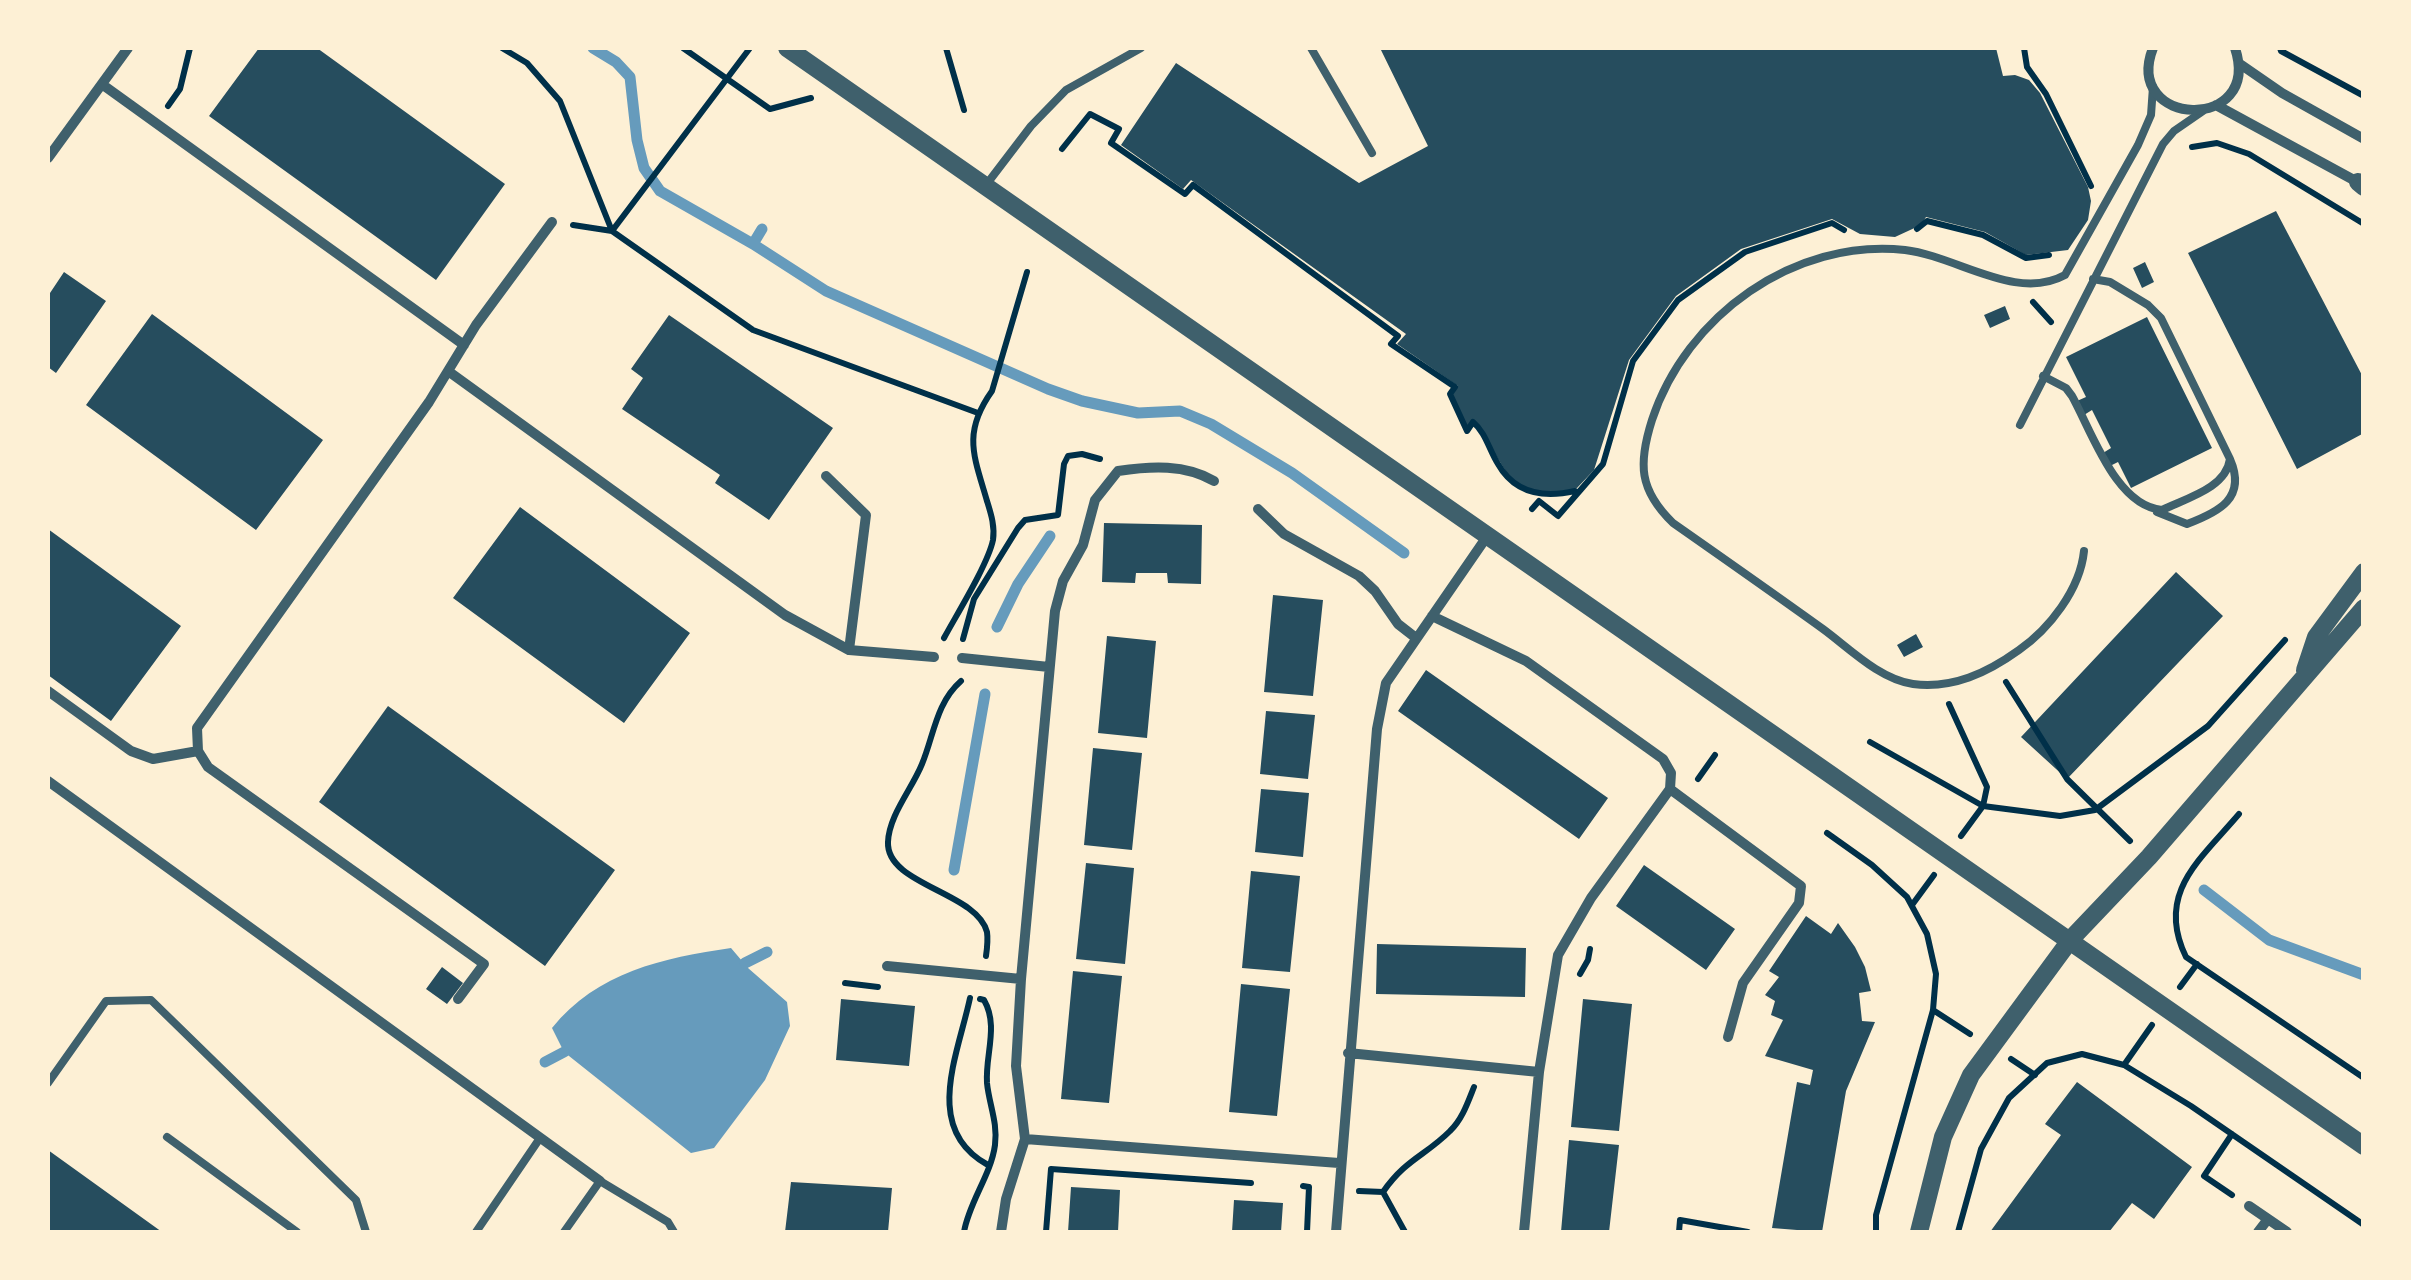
<!DOCTYPE html>
<html>
<head>
<meta charset="utf-8">
<style>
  body { margin:0 }
  #map { position:relative; width:2411px; height:1280px; overflow:hidden; background:#fdf0d5; font-family:"Open Sans",sans-serif }
  canvas { display:block }
  .frame { position:absolute; inset:0; border:50px solid #fdf0d5; pointer-events:none }
</style>
</head>
<body>
<div id="map">
<canvas width="2411" height="1280"></canvas>
<div class="frame"></div>
</div>
<script>
const ctx = document.querySelector('canvas').getContext('2d');
ctx.lineJoin = 'round';
function fillPath(path, color) { ctx.fillStyle = color; ctx.fill(path, 'evenodd'); }
function trace(path, color, width, dash) { ctx.strokeStyle = color; ctx.lineWidth = width; ctx.lineCap = dash ? 'butt' : 'round'; ctx.setLineDash(dash || []); ctx.stroke(path); }
fillPath(new Path2D(`
  M 731,948 L 748,968 L 787,1002 L 790,1026 L 765,1080 L 714,1148 L 691,1153 L 564,1052 L 552,1028 C 597,972 663,958 731,948 Z`), '#669bbc');
trace(new Path2D(`
  M 593,48 L 616,62 L 630,77 L 637,140 L 644,168 L 660,191 L 753,244 L 826,291 L 1048,389 L 1082,401 L 1138,413 L 1180,411 L 1211,424 L 1292,473 L 1404,553
  M 753,244 L 762,229
  M 997,627 L 1018,584 L 1050,536
  M 954,870 L 985,694
  M 2204,890 L 2269,940 L 2364,975
  M 745,963 L 767,952
  M 545,1062 L 564,1052`), '#669bbc', 11);
fillPath(new Path2D(`
  M 259,48 L 317,48 L 505,184 L 436,280 L 209,116 Z
  M 1380,48 L 1996,48 L 2003,76 L 2015,75 L 2029,80 L 2040,93 L 2088,187 L 2091,201 L 2088,220 L 2068,250 L 2026,255 L 1985,232 L 1926,217 L 1921,225 L 1895,237 L 1860,234 L 1832,219 L 1741,249 L 1676,296 L 1629,360 L 1594,470 L 1577,488 L 1556,494 L 1533,493 L 1510,478 L 1474,420 L 1467,429 L 1452,394 L 1458,386 L 1397,344 L 1406,334 L 1191,180 L 1183,189 L 1121,145 L 1176,63 L 1359,183 L 1428,146 Z
  M 2276,211 L 2364,379 L 2364,433 L 2297,469 L 2188,253 Z
  M 2145,262 L 2154,282 L 2142,288 L 2133,268 Z
  M 64,272 L 106,301 L 56,373 L 48,367 L 48,296 Z
  M 2005,306 L 2010,319 L 1990,328 L 1984,315 Z
  M 152,314 L 323,440 L 256,530 L 86,405 Z
  M 669,315 L 833,428 L 769,520 L 715,483 L 720,475 L 622,409 L 643,378 L 631,369 Z
  M 2147,317 L 2212,448 L 2131,488 L 2118,462 L 2110,466 L 2103,453 L 2111,448 L 2092,410 L 2084,415 L 2077,401 L 2086,397 L 2066,357 Z
  M 520,507 L 690,633 L 624,723 L 453,598 Z
  M 1104,523 L 1202,525 L 1201,584 L 1168,583 L 1167,573 L 1136,573 L 1135,583 L 1102,582 Z
  M 48,529 L 181,626 L 111,721 L 48,675 Z
  M 2176,572 L 2223,616 L 2067,779 L 2021,737 Z
  M 1273,595 L 1323,600 L 1313,696 L 1264,692 Z
  M 1916,634 L 1923,647 L 1904,657 L 1897,645 Z
  M 1107,636 L 1156,641 L 1147,738 L 1098,733 Z
  M 1426,670 L 1608,798 L 1579,839 L 1398,711 Z
  M 388,706 L 615,870 L 545,966 L 319,802 Z
  M 1266,711 L 1315,715 L 1308,779 L 1260,774 Z
  M 1093,748 L 1142,753 L 1132,850 L 1084,845 Z
  M 1261,789 L 1309,793 L 1303,857 L 1255,852 Z
  M 1086,863 L 1134,868 L 1125,964 L 1076,959 Z
  M 1644,865 L 1735,929 L 1706,970 L 1616,906 Z
  M 1251,871 L 1300,876 L 1290,972 L 1242,968 Z
  M 1806,916 L 1831,934 L 1838,923 L 1855,947 L 1865,967 L 1871,991 L 1859,993 L 1862,1021 L 1875,1022 L 1846,1091 L 1822,1232 L 1772,1228 L 1797,1082 L 1810,1085 L 1813,1070 L 1765,1056 L 1783,1020 L 1771,1015 L 1775,1001 L 1765,995 L 1779,977 L 1769,971 Z
  M 1377,944 L 1526,948 L 1525,997 L 1376,994 Z
  M 442,967 L 463,983 L 447,1004 L 426,989 Z
  M 1073,971 L 1122,976 L 1109,1103 L 1061,1099 Z
  M 1241,984 L 1290,989 L 1277,1116 L 1229,1112 Z
  M 841,999 L 915,1006 L 909,1066 L 836,1060 Z
  M 1583,999 L 1632,1004 L 1619,1131 L 1571,1127 Z
  M 2077,1082 L 2192,1167 L 2154,1219 L 2132,1203 L 2109,1232 L 1990,1232 L 2061,1135 L 2045,1124 Z
  M 1569,1140 L 1619,1145 L 1609,1232 L 1561,1232 Z
  M 48,1150 L 162,1232 L 48,1232 Z
  M 791,1182 L 892,1188 L 888,1232 L 785,1232 Z
  M 1071,1187 L 1120,1190 L 1118,1232 L 1068,1232 Z
  M 1234,1200 L 1283,1203 L 1281,1232 L 1232,1232 Z`), '#264d5e');
trace(new Path2D(`
  M 502,48 L 527,63 L 560,101 L 612,231 L 573,225
  M 683,48 L 770,109 L 811,98
  M 750,48 L 612,231 L 753,330 L 978,413
  M 946,48 L 964,110
  M 2024,48 L 2027,67 L 2046,94 L 2091,186
  M 2280,48 L 2281,51 L 2364,96
  M 168,106 L 180,89 L 190,48
  M 2192,147 L 2217,143 L 2249,154 L 2364,224
  M 1062,149 L 1090,114 L 1119,129 L 1111,143 L 1185,194 L 1193,185 L 1398,336 L 1391,344 L 1455,387 L 1450,394 L 1467,431 L 1473,422 C 1486,433 1489,450 1498,464 C 1515,494 1544,498 1575,491
  M 1917,229 L 1927,221 L 1983,235 L 2026,258 L 2049,255
  M 2033,302 L 2051,322
  M 1532,509 L 1539,501 L 1558,516 L 1603,464 L 1633,361 L 1678,300 L 1745,252 L 1832,223 L 1844,230
  M 944,638 C 957,614 988,564 993,540 C 995,526 991,514 987,501 C 974,456 962,433 992,391 L 1027,272
  M 963,639 L 974,599 L 1018,528 L 1025,520 L 1058,515 L 1064,464 L 1068,456 L 1082,454 L 1100,459
  M 961,681 C 936,703 934,735 922,764 C 912,789 889,815 888,842 C 886,885 977,892 987,932 C 988,939 987,949 986,956
  M 2006,682 L 2067,779 L 2130,841
  M 1949,704 L 1987,787 L 1983,806 L 1961,836
  M 1870,742 L 1983,806 L 2060,816 L 2095,810 L 2208,726 L 2285,640
  M 1698,779 L 1715,755
  M 2239,814 C 2200,860 2155,893 2186,957 L 2364,1078
  M 1827,833 L 1872,865 L 1907,897 L 1927,934 L 1936,974 L 1933,1010 L 1876,1215 L 1876,1232
  M 1912,905 L 1934,875
  M 1580,974 L 1588,960 L 1590,949
  M 845,983 L 878,987
  M 2180,987 L 2197,964
  M 970,998 C 958,1055 922,1129 988,1165
  M 1933,1010 L 1970,1034
  M 2011,1059 L 2035,1075
  M 2124,1065 L 2152,1025
  M 1303,1186 L 1309,1187 L 1307,1232
  M 1359,1191 L 1383,1192
  M 2232,1195 L 2204,1176 L 2232,1134
  M 964,1232 C 969,1202 991,1175 995,1145 C 998,1123 989,1104 987,1083 C 985,1055 999,1026 984,1000 L 980,999
  M 1046,1232 L 1051,1169 L 1251,1183
  M 1405,1232 L 1383,1192 C 1406,1159 1425,1156 1450,1131 C 1462,1120 1468,1102 1474,1087
  M 1679,1232 L 1680,1220 L 1748,1232
  M 1958,1232 L 1981,1149 L 2009,1098 L 2047,1063 L 2082,1054 L 2124,1065 L 2191,1106 L 2364,1225`), '#003049', 6);
trace(new Path2D(`
  M 1311,48 L 1372,153
  M 986,185 L 1031,126 L 1066,90 L 1141,48
  M 2043,376 L 2066,388 L 2072,396 C 2092,432 2116,506 2162,510 C 2187,498 2226,488 2230,459 L 2161,318 L 2148,305 L 2110,282 L 2093,279
  M 2020,425 L 2163,144 L 2174,131 L 2203,111
  M 2157,512 L 2187,524 C 2219,512 2247,498 2230,459
  M 2084,551 C 2080,590 2049,629 2019,650 C 1987,673 1953,689 1913,684 C 1879,679 1849,648 1823,629 C 1773,593 1723,558 1673,523 C 1639,490 1638,464 1652,420 C 1686,316 1794,238 1905,250 C 1957,256 2016,302 2065,275 L 2138,145 L 2151,115 L 2153,87
  M 48,1083 L 106,1001 L 151,1000 L 356,1200 L 366,1232
  M 167,1137 L 297,1232
  M 476,1232 L 540,1138
  M 564,1232 L 600,1181 L 668,1222 L 674,1232`), '#3f606c', 8);
trace(new Path2D(`
  M 2153,48 C 2122,128 2263,133 2235,48
  M 2240,64 L 2282,93 L 2364,139
  M 103,85 L 464,345
  M 2216,105 L 2363,185
  M 48,158 L 128,48
  M 448,371 L 785,615 L 849,650 L 934,657
  M 826,476 L 866,515 L 849,650
  M 1258,509 L 1284,534 L 1359,576 L 1375,591 L 1398,624 L 1416,638
  M 1432,616 L 1526,661 L 1663,759 L 1671,773 L 1670,789 L 1591,898 L 1558,955 L 1539,1072 L 1524,1232
  M 962,658 L 1049,667
  M 48,691 L 131,751 L 153,759 L 198,751
  M 48,781 L 600,1181
  M 1670,789 L 1801,886 L 1799,903 L 1743,983 L 1728,1037
  M 887,966 L 1021,979
  M 458,999 L 484,964 L 208,767 L 198,751 L 197,728 L 429,402 L 476,325 L 552,222
  M 1348,1053 L 1539,1072
  M 1025,1139 L 1339,1163
  M 2249,1206 L 2287,1232
  M 1001,1232 L 1006,1199 L 1025,1139 L 1016,1066 L 1021,979 L 1055,611 L 1063,581 L 1083,545 L 1095,500 L 1118,471 C 1151,466 1185,464 1214,481
  M 1336,1232 L 1377,729 L 1386,683 L 1488,535
  M 2258,1232 L 2268,1219`), '#3f606c', 10);
trace(new Path2D(`
  M 787,48 L 2364,1146
  M 2358,182 L 2364,187
  M 2305,670 L 2316,637 L 2364,572
  M 1919,1232 L 1943,1137 L 1971,1075 L 2071,939 L 2149,857 L 2364,608`), '#3f606c', 18);
</script>
</body>
</html>
